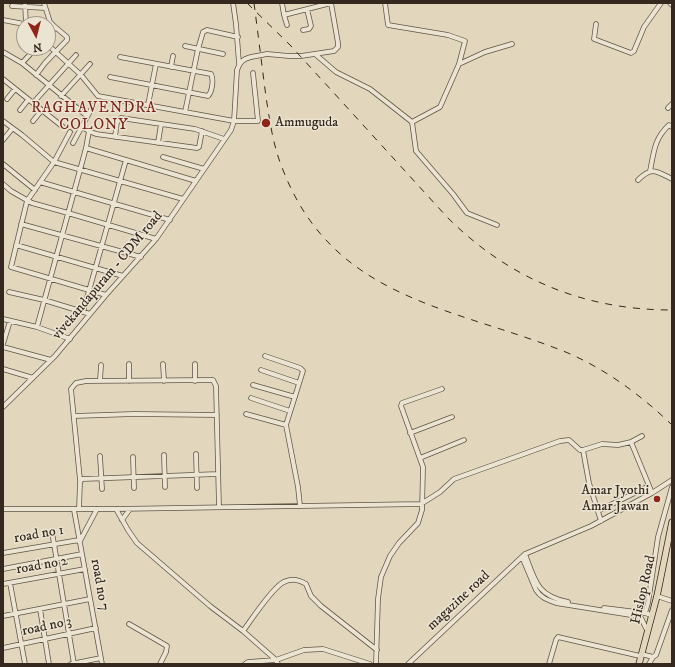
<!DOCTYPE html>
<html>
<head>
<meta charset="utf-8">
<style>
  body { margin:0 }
  #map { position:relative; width:675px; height:667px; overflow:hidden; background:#e2d6bc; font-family:"IM FELL DW Pica",serif }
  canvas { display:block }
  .frame { position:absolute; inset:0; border:4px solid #35281e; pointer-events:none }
  .north { position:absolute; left:16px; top:16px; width:40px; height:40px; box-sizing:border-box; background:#ece4d3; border:1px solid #a3998b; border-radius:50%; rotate:173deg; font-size:11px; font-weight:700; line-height:16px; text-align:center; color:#35281e }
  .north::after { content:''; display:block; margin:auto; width:14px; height:18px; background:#8f2418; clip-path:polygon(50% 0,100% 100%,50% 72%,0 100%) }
</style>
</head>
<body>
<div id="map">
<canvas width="675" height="667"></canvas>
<div class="frame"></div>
<div class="north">N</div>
</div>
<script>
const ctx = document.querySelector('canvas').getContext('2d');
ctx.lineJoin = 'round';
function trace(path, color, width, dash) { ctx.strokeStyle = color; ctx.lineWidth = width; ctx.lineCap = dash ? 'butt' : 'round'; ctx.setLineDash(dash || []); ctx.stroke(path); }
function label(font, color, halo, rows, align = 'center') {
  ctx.font = font + ' "IM FELL DW Pica",serif'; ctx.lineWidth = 3; ctx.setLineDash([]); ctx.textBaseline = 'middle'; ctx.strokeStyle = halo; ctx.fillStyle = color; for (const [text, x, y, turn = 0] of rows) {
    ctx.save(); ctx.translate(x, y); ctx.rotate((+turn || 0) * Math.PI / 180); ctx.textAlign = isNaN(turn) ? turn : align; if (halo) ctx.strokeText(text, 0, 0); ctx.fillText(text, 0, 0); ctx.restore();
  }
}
const minor = new Path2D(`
  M 25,3 L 26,24
  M 44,3 L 50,22 L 54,26 L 54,29 L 48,35
  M 233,3 L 236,24 L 239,63
  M 282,3 L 284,15 L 331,3
  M 385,3 L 388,25 L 448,35 L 465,41 L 459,64
  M 670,3 L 672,5
  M 12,6 L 45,8
  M 284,15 L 287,25
  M 3,20 L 24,24
  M 596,24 L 594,39 L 631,53 L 634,51 L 644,27 L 661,3
  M 303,30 L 309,29 L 311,26 L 307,9
  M 48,45 L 81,75 L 98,96 L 234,121 L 258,121 L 253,73
  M 185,46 L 223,54
  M 3,52 L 22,63 L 87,116
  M 267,54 L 289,56 L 301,56 L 334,51 L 338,47 L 338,43 L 331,3
  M 315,54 L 336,72 L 370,89 L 412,122 L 416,151 L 453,194 L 467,213 L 497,225
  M 22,63 L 36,48
  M 171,67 L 173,56
  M 36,75 L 45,63 L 67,40 L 67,37 L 54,26
  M 110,77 L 208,96 C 212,92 214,80 211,74 L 120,57
  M 3,79 L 63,127
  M 61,96 L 90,64
  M 7,99 L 15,89
  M 33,103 L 76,55
  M 148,105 L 156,64
  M 668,108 L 672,104
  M 20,110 L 28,100
  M 185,112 L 198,49 L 203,32 L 207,30 L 238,37
  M 3,121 L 22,135 L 54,162 L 183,199
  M 33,121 L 42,110
  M 412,122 L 440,107 L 459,64 L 485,52 L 512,44
  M 89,131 L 96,134 L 197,148 L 199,147 L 202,131
  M 70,132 L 54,162 L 27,201 L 11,267 L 106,295
  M 115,137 L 117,122 L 121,118 L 195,129 L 224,139
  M 3,140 L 12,129
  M 73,143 L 93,106
  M 158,143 L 161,124
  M 86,148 L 196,181
  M 163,157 L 204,169
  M 3,164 L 35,190
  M 650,171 C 654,152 654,139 669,125 L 672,127
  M 638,180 C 652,166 656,171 672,179
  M 40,182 L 170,220
  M 3,184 L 11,191 L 32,203 L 68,213 L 156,239
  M 21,224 L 141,257
  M 16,245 L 123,276
  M 9,292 L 44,300 L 90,314
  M 83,312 L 126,160
  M 3,319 L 37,327 L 70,339
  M 37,327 L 86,148 L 89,131 L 82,127
  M 3,344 L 10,321
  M 3,347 L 51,360
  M 265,356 L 300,368 L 303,371 L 286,425 L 298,487 L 300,506
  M 129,364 L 129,381
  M 163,364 L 164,381
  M 195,364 L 195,381
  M 3,369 L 33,378
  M 261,370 L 299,383
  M 100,381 L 101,365
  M 253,385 L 295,397
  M 251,398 L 290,411
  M 3,407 L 55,356 L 106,295 L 156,239 L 231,130 L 234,121 L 237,70 C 240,62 243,59 251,57
  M 246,414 L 286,425
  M 74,416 L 134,414 L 217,415
  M 410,433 L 452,417
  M 642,436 L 631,442 L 652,493
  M 583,450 L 589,483 L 601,521
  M 196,454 L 197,488
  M 164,455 L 165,487
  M 100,456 L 102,489
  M 133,457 L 134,488
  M 420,458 L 464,440
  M 80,480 L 71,389 L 76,383 L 86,381 L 213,380 L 216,386 L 219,507
  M 3,509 L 116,509 L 421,504 L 440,492 L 454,479 L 560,441 L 569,440 L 580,450 L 583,450 L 602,444 L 618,445 L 631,442
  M 79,509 L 80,482 L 82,479 L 218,474
  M 116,509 L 128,530 L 137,543 L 210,606 L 243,631 L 276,660 L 278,664
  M 74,510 L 102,664
  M 598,511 L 649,486
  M 122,520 L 130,509
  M 52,532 L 74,664
  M 80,541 L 97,509
  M 3,553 L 79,540
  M 525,554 C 535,581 537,596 568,602
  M 522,557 L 536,590 C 541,598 548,600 556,603 L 637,616 L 641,618 L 647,630
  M 3,569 L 82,554
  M 10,583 L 25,664
  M 3,584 L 85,569
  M 657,596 L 672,601
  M 604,608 L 645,613 L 651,615
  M 40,609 L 49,664
  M 645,613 L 648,603 L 658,537 L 672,487
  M 3,616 L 90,599
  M 129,624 L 167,646 L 166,652 L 160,664
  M 243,631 C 252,619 270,591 282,583 C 290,578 298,579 306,584 L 311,596 L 321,606 L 377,650
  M 3,648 L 96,628
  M 641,654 L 653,657 L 656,655 L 672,610
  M 71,664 L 101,658
  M 245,664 L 248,662 L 276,660 L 304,650 L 323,649 L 370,664
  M 376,664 L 378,599 L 381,577 L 390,556 L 399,543 L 418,523 L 422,510 L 423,467 L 401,406 L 402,403 L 442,389
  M 408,664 L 525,554 L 591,526 L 652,493 L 672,480
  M 549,664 L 556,640 L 558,637 L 640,656
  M 649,664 L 653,657`);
const major = new Path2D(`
  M 639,664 L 657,596 L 672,522`);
trace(minor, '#605446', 5.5);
trace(major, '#35281e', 7);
trace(minor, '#ece4d3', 4);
trace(major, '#e2d6bc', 5.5);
trace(new Path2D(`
  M 247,3 L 291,46 L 447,217 C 509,279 584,310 672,310
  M 254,3 C 258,34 262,66 266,97 C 270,122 273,146 283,170 C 334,301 455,307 568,353 C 607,370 642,396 672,425`), '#35281e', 1, [7, 7]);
const minorBridge = new Path2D(`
  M 251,57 L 267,54`);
trace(minorBridge, '#605446', 5.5, []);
trace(minorBridge, '#ece4d3', 4);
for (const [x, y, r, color] of [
  [266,123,5,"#8f2418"],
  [657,499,4,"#8f2418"]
]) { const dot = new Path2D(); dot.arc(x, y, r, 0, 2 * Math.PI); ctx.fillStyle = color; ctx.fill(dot); trace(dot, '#ece4d3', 1.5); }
label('14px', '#35281e', '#ece4d3', [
  ["Ammuguda",275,123],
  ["Amar Jyothi",649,491,"right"],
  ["Amar Jawan",649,507,"right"]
], 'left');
label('14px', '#35281e', '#ece4d3', [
  ["vivekandapuram - CDM road",108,276,-50],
  ["road no 1",39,535,-10],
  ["road no 2",42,566,-10],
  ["road no 7",99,585,80],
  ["Hislop Road",644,590,-77],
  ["magazine road",459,601,-43],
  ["road no 3",47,627,-12]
]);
ctx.letterSpacing = '1px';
label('15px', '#7a1f14', '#ece4d3', [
  ["RAGHAVENDRA",94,109],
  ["COLONY",94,126]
]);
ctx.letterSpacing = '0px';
</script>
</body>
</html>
